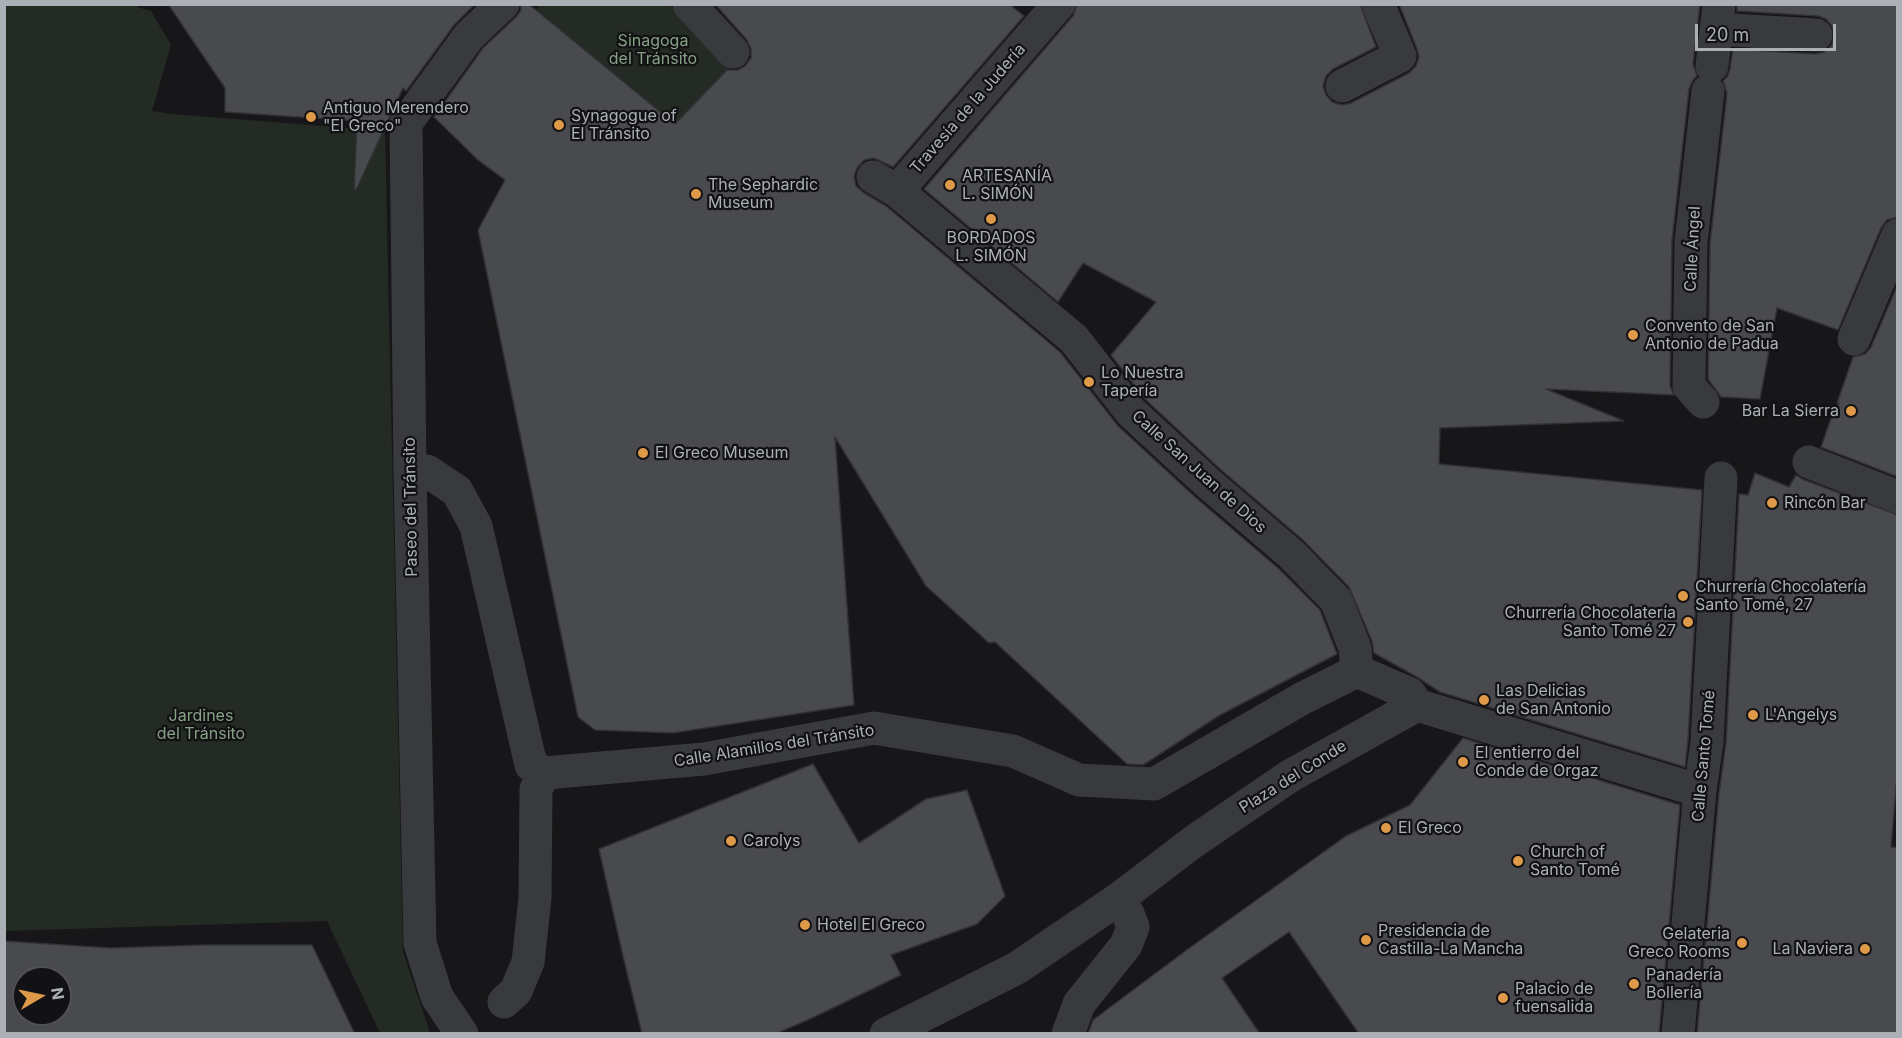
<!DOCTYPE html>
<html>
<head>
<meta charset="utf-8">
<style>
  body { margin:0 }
  #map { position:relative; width:1902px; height:1038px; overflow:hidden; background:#171719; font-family:Inter,sans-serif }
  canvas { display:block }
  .frame { position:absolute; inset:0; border:6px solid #abb0b7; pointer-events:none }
  .north { position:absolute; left:12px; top:966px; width:60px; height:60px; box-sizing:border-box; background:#121214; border:2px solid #4f5155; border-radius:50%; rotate:81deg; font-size:16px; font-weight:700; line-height:24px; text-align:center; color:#abb0b7 }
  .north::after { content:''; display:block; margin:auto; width:21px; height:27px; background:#df9a49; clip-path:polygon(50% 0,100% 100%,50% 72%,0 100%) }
  .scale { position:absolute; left:1695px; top:24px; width:141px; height:27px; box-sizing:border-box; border:3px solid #abb0b7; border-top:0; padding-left:8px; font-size:18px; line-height:21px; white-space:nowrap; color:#abb0b7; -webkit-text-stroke:4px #121214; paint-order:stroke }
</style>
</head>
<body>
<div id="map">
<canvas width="1902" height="1038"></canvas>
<div class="frame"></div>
<div class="north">N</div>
<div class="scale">20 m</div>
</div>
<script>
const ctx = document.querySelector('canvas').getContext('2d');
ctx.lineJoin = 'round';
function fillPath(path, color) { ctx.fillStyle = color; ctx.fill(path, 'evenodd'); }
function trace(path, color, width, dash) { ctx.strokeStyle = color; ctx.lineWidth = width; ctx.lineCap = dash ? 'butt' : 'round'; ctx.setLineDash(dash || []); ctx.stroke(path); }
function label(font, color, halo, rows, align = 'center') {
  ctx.font = font + ' Inter,sans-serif'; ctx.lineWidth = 4.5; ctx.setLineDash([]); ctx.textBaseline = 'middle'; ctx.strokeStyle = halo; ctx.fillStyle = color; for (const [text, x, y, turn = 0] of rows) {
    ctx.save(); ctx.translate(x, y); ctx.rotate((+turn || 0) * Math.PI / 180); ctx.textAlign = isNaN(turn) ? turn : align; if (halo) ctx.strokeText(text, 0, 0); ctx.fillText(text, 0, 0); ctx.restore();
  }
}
fillPath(new Path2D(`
  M 137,4 L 137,7 L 151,11 L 171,45 L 152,111 L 172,114 L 385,131 L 403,952 L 430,1033 L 380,1033 L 327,921 L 5,931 L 4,5 Z
  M 541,4 L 670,5 L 730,67 L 675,124 L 536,10 Z`), '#242a24');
const building = new Path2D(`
  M 168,4 L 475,4 L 454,25 L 406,91 L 403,88 L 356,190 L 354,190 L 357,121 L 225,112 L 225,88 Z
  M 521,4 L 528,4 L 536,10 L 675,124 L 727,70 L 738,70 L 745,66 L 751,58 L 751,49 L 747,40 L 715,4 L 1009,4 L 1024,16 L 893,167 L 874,158 L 864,160 L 857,168 L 854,176 L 856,186 L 864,193 L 886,206 L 1060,352 L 1118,426 L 1195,497 L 1278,568 L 1320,610 L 1337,654 L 1220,715 L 1143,765 L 1127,764 L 995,642 L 989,643 L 926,586 L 835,437 L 854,705 L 673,733 L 595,730 L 578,717 L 478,230 L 505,180 L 478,160 L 434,117 L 483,48 L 516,17 L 521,10 Z
  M 1077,4 L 1360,4 L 1376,47 L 1333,69 L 1326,76 L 1323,86 L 1326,95 L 1332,102 L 1342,105 L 1351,103 L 1409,73 L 1416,66 L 1419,57 L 1417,49 L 1399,4 L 1700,4 L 1693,64 L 1697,76 L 1693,80 L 1689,89 L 1672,240 L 1670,386 L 1674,395 L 1546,389 L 1624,421 L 1440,428 L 1439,464 L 1702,490 L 1688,740 L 1685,767 L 1440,692 L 1417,677 L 1374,653 L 1372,641 L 1349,587 L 1303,540 L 1220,469 L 1145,399 L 1111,355 L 1156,302 L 1083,263 L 1058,302 L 924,189 L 1073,16 Z
  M 1737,4 L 1898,4 L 1898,217 L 1887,220 L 1881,228 L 1838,330 L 1777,308 L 1760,399 L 1721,397 L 1708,379 L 1710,243 L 1727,93 L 1723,81 L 1727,77 L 1730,69 L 1733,49 L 1815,54 L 1824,52 L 1831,46 L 1835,36 L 1832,26 L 1826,19 L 1818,16 L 1737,11 Z
  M 1898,284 L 1898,477 L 1821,447 L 1833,413 L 1839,403 L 1837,403 L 1853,357 L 1865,354 L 1871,347 Z
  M 1755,473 L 1789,487 L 1796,475 L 1802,479 L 1898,515 L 1898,765 L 1891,847 L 1898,848 L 1898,1034 L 1697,1034 L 1719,793 L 1726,743 L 1739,494 L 1748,495 Z
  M 1463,738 L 1680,805 L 1659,1034 L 1359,1034 L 1289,932 L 1222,978 L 1260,1034 L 1088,1034 L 1093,1020 L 1188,949 L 1346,836 L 1410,805 Z
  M 813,764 L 859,843 L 926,799 L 967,790 L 1005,896 L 977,924 L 891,955 L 901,975 L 810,1019 L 775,1034 L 642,1034 L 623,956 L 599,849 Z
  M 4,941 L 110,948 L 203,945 L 312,945 L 355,1034 L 4,1034 ZM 24,978 L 60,978 L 60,1014 L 24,1014 Z`);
fillPath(building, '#494a4e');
trace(building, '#313235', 1.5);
trace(new Path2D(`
  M 689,4 L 733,52
  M 1716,29 L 1816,35
  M 1712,66 L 1719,4
  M 1342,86 L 1400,56 L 1378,4
  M 873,177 L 897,191 L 1074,339 L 1131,412 L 1208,483 L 1291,554 L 1336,600 L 1355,648 L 1357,671
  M 897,191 L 1059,4
  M 1854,339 L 1898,235
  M 1703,402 L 1689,386 L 1691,242 L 1708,91
  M 1809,462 L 1898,497
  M 410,472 L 427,471 L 457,491 L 476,526 L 531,765 L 545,773 L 704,759 L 874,728 L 1013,751 L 1079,780 L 1154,784 L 1303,698 L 1357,671
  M 1417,705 L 1700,791
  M 504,1002 L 516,991 L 528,962 L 535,898 L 536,789 L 545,773
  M 462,1034 L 437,997 L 420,943 L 410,472 L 406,123 L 469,36 L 503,4
  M 886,1034 L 1017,968 L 1117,900 L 1193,842 L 1290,776 L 1417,705 L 1410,694 L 1357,671
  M 1068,1034 L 1079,1004 L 1126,945 L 1133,927 L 1128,914 L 1117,900
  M 1678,1034 L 1700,791 L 1707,742 L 1721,478`), '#383a3d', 33);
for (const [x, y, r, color] of [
  [311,117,6,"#df9a49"],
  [559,125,6,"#df9a49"],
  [950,185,6,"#df9a49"],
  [696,194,6,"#df9a49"],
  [991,219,6,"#df9a49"],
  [1633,335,6,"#df9a49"],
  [1089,382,6,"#df9a49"],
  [1851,411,6,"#df9a49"],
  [643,453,6,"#df9a49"],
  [1772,503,6,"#df9a49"],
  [1683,596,6,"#df9a49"],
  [1688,622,6,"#df9a49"],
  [1484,700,6,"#df9a49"],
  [1753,715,6,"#df9a49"],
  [1463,762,6,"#df9a49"],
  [1386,828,6,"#df9a49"],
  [731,841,6,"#df9a49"],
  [1518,861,6,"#df9a49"],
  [805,925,6,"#df9a49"],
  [1366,940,6,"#df9a49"],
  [1742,943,6,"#df9a49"],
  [1865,949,6,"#df9a49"],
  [1634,984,6,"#df9a49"],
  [1503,998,6,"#df9a49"]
]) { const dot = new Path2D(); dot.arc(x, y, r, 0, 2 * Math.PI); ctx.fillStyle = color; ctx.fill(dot); trace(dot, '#121214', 2); }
label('16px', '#85a084', '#121214', [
  ["Sinagoga",653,41],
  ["del Tránsito",653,59],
  ["Jardines",201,716],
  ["del Tránsito",201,734]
]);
label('16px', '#abb0b7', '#121214', [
  ["Antiguo Merendero",323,108],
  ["\"El Greco\"",323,126],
  ["Synagogue of",571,116],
  ["El Tránsito",571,134],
  ["ARTESANÍA",962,176],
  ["L. SIMÓN",962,194],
  ["The Sephardic",708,185],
  ["Museum",708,203],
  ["BORDADOS",991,238,"center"],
  ["L. SIMÓN",991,256,"center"],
  ["Convento de San",1645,326],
  ["Antonio de Padua",1645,344],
  ["Lo Nuestra",1101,373],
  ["Tapería",1101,391],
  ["Bar La Sierra",1839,411,"right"],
  ["El Greco Museum",655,453],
  ["Rincón Bar",1784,503],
  ["Churrería Chocolatería",1695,587],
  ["Santo Tomé, 27",1695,605],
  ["Churrería Chocolatería",1676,613,"right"],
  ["Santo Tomé 27",1676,631,"right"],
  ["Las Delicias",1496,691],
  ["de San Antonio",1496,709],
  ["L'Angelys",1765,715],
  ["El entierro del",1475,753],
  ["Conde de Orgaz",1475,771],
  ["El Greco",1398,828],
  ["Carolys",743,841],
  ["Church of",1530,852],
  ["Santo Tomé",1530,870],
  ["Hotel El Greco",817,925],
  ["Presidencia de",1378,931],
  ["Castilla-La Mancha",1378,949],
  ["Gelateria",1730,934,"right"],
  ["Greco Rooms",1730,952,"right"],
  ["La Naviera",1853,949,"right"],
  ["Panadería",1646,975],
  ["Bollería",1646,993],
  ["Palacio de",1515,989],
  ["fuensalida",1515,1007]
], 'left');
label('16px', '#abb0b7', '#121214', [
  ["Travesía de la Judería",968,109,-49],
  ["Calle Ángel",1693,249,-87],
  ["Calle San Juan de Dios",1199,472,42],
  ["Paseo del Tránsito",411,507,-91],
  ["Calle Alamillos del Tránsito",774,746,-9],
  ["Calle Santo Tomé",1704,756,-85],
  ["Plaza del Conde",1293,777,-32]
]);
</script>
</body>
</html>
